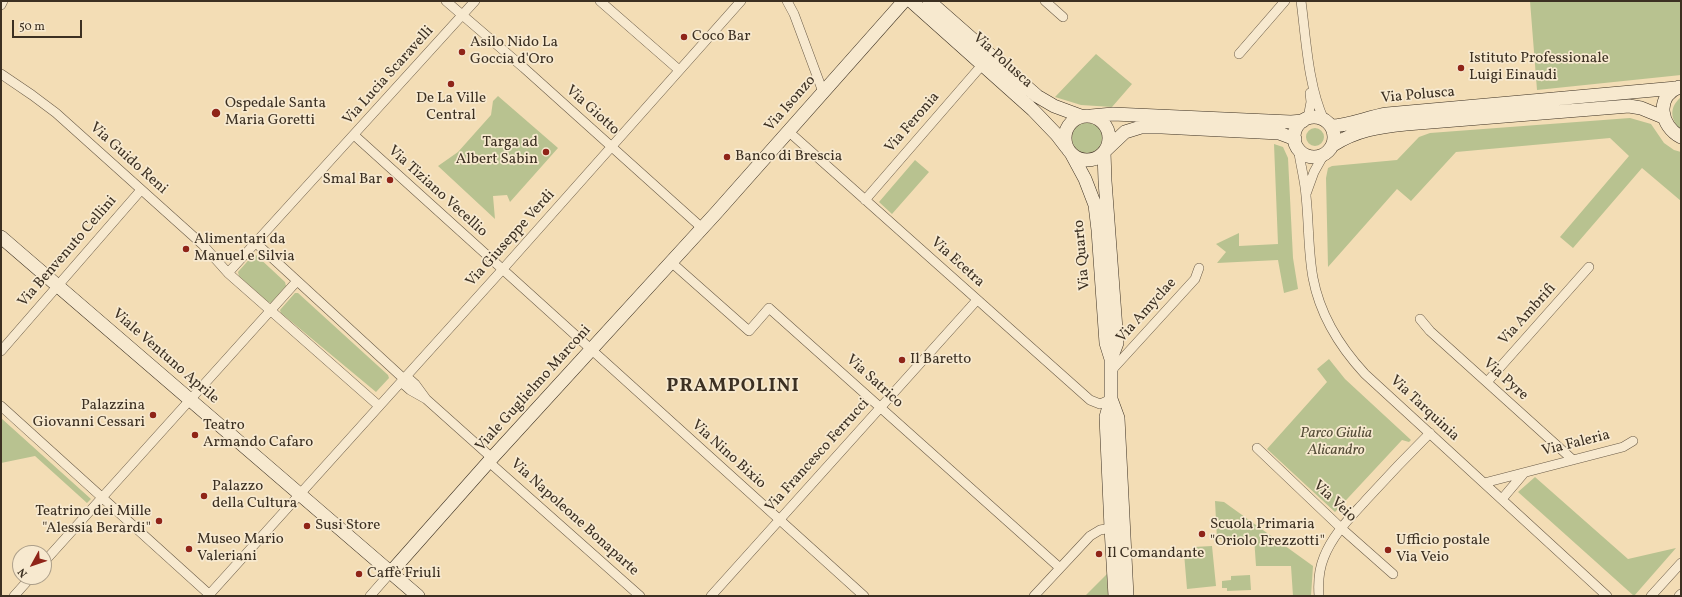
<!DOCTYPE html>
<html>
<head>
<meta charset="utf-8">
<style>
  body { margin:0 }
  #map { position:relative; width:1682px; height:597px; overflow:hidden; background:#f3ddb5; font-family:Vollkorn,serif }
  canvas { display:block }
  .frame { position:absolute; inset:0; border:2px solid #3c3022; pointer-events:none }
  .north { position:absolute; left:12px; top:545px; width:40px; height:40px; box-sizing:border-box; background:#f7e9cf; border:1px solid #ac9f8a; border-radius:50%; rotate:230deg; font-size:11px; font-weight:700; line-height:16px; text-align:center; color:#3c3022 }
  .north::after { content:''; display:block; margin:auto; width:14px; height:18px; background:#8f2418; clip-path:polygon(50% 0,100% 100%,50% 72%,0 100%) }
  .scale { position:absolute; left:12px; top:20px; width:70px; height:18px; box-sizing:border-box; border:2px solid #3c3022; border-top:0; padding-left:5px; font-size:12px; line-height:14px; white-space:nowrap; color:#3c3022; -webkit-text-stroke:3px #f7e9cf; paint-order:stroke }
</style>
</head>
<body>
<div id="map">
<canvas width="1682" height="597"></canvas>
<div class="frame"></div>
<div class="north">N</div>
<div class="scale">50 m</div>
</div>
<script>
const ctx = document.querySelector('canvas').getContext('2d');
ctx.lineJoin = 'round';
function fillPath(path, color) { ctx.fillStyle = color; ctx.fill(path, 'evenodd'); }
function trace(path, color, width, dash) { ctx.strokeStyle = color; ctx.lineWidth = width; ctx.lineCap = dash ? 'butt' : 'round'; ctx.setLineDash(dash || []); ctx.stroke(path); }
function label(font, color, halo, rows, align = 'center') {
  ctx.font = font + ' Vollkorn,serif'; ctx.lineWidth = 3.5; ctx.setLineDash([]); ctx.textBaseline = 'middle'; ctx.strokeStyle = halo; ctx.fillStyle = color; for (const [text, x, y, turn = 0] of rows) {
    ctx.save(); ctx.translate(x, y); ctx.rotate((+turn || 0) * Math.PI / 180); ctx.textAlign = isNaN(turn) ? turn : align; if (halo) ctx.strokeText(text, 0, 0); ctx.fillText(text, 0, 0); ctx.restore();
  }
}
fillPath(new Path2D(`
  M 1530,1 L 1681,1 L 1681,75 L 1537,90 Z
  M 1096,54 L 1132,84 L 1112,107 L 1081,105 L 1055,97 Z
  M 498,96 L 558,148 L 510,202 L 507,195 L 493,196 L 495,219 L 438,166 L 458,152 L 491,115 L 493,101 Z
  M 1681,97 L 1681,130 C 1670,120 1669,107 1681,97 Z
  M 1630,118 L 1651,124 L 1664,143 L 1674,150 L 1681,152 L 1681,201 L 1642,168 L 1573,248 L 1560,237 L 1629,156 L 1610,138 L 1456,152 L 1411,201 L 1397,189 L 1328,267 L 1326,178 L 1328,168 L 1332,166 L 1397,160 L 1419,137 L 1430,133 Z
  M1072 138a15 15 0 1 1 30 0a15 15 0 1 1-30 0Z
  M1306 137a9 9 0 1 1 18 0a9 9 0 1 1-18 0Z
  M 1274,144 L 1283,147 L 1288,158 L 1293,258 L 1298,289 L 1284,293 L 1278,260 L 1217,263 L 1226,252 L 1216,244 L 1239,233 L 1239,246 L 1278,244 Z
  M 915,160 L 929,172 L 892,214 L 879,202 Z
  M 253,255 L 256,255 L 285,282 L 286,286 L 271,303 L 268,302 L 239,276 L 238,272 Z
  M 295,293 L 298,293 L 388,375 L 389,378 L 376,392 L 281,313 L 280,310 Z
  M 1329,359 L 1345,379 L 1411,440 L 1409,442 L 1402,440 L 1335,512 L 1267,449 L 1327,382 L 1317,369 Z
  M 1,418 L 91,499 L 87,503 L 35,456 L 1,463 Z
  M 1535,477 L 1628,559 L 1676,548 L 1634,596 L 1518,492 Z
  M 1215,501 L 1224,502 L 1313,566 L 1311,596 L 1293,596 L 1291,566 L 1256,566 L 1254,537 L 1217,539 Z
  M 1212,546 L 1216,586 L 1187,589 L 1184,553 L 1195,552 L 1194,547 Z
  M 1107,574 L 1108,596 L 1085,596 Z
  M 1250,575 L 1251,590 L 1227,591 L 1227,588 L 1222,588 L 1222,581 L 1231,580 L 1231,576 Z`), '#b8c290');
const street = new Path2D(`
  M 446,1 L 524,68 L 702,228
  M 600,1 L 679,70
  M 787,1 L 794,14 L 823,92
  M 1045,1 L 1063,17
  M 1301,1 C 1306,38 1308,86 1324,120
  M 1,5 L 3,1
  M 1239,54 L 1285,1
  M 1,74 L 32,95 L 56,113 L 203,245 L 228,273 L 379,406
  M 1308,118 L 1311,102 L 1310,93
  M 788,131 L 1090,400 L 1100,404 L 1111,399
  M 354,135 L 864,596
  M 1298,147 C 1300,163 1305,180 1306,196 C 1309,223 1308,251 1313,278 C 1320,315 1340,347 1365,374 L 1607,596
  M 1306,194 L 1314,172 L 1324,154
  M 865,200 L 982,65
  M 256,243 L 404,379
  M 671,262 L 749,331 L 769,308 L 1060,568
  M 228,273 L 475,1
  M 1420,319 L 1430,331 L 1573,460
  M 1,351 L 141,190
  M 1111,371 L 1195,279 L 1199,268
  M 401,382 L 410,390 L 426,399 L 415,384 L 406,376
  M 1487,382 L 1589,267
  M 426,399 L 492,458
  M 1,406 L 211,596
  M 1257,448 L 1341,528 L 1393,574
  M 489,462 L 640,596
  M 1484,483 L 1623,447 L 1633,441
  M 1502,499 L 1524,473
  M 44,562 L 297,281
  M 14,596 L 31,577
  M 208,596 L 502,270 L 741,1
  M 370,596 L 391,572
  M 711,596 L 977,300
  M 1034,596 L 1090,536 L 1100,530 L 1111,528
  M 1319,596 C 1318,583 1319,569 1324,557 C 1333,534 1350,518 1366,500 C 1387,477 1408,455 1430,433
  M 1651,596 L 1681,563
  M 1679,596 L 1681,594`);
const secondary = new Path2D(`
  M 911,1 L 1033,110 L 1057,135 L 1067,148
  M 929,1 L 1037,96 L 1054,106 L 1081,116
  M 1679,87 C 1655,97 1660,126 1681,137
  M1065 138a22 22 0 1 1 44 0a22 22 0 1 1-44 0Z
  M 1091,116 L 1113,114 L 1291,122 L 1303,121
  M1294 137a20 20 0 1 1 40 0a20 20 0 1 1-40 0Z
  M 1331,126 C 1348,126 1368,117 1387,114 L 1676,88
  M 1333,145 C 1357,130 1378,127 1406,124 L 1629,106 L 1641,108 L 1663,117
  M 1106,150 L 1125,132 L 1141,127 L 1162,127 L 1279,133 L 1295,139
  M 1104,152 L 1105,181 L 1117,343 L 1111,359
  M 1071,153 L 1085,179 L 1095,205 L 1098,230 L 1106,343 L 1111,359 L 1111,399 L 1106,417 L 1111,528 L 1115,596
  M 1,237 L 418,596
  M 1111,399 L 1118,418 L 1127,596
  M 391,572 L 492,458 L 716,213 L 904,1`);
trace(street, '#6a5b47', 10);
trace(secondary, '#3c3022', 14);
trace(street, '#f7e9cf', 9);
trace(secondary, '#f7e9cf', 13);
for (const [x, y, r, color] of [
  [684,37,4,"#8f2418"],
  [462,52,4,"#8f2418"],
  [1461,68,4,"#8f2418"],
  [451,84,4,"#8f2418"],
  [216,113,5,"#8f2418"],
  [546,152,4,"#8f2418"],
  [727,157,4,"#8f2418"],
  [390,180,4,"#8f2418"],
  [186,249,4,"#8f2418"],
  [902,360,4,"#8f2418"],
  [153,415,4,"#8f2418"],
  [195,435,4,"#8f2418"],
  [204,496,4,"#8f2418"],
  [159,521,4,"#8f2418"],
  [307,526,4,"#8f2418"],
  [1202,534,4,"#8f2418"],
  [189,549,4,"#8f2418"],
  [1388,550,4,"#8f2418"],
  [1099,554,4,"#8f2418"],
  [359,574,4,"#8f2418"]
]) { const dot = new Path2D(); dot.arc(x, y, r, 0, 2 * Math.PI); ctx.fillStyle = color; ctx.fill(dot); trace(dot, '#f7e9cf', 1.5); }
label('15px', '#3c3022', '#f7e9cf', [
  ["Coco Bar",692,37],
  ["Asilo Nido La",470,43],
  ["Goccia d'Oro",470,60],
  ["Istituto Professionale",1469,59],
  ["Luigi Einaudi",1469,76],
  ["De La Ville",451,99,"center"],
  ["Central",451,116,"center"],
  ["Ospedale Santa",225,104],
  ["Maria Goretti",225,121],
  ["Targa ad",538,143,"right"],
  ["Albert Sabin",538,160,"right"],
  ["Banco di Brescia",735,157],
  ["Smal Bar",382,180,"right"],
  ["Alimentari da",194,240],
  ["Manuel e Silvia",194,257],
  ["Il Baretto",910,360],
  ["Palazzina",145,406,"right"],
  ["Giovanni Cessari",145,423,"right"],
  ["Teatro",203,426],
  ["Armando Cafaro",203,443],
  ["Palazzo",212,487],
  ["della Cultura",212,504],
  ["Teatrino dei Mille",151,512,"right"],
  ["\"Alessia Berardi\"",151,529,"right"],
  ["Scuola Primaria",1210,525],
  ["\"Oriolo Frezzotti\"",1210,542],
  ["Susi Store",315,526],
  ["Museo Mario",197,540],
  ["Valeriani",197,557],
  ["Ufficio postale",1396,541],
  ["Via Veio",1396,558],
  ["Il Comandante",1107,554],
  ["Caffè Friuli",367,574]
], 'left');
label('15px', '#3c3022', '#f7e9cf', [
  ["Via Polusca",1002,61,42],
  ["Via Lucia Scaravelli",389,76,-48],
  ["Via Polusca",1418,96,-5],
  ["Via Isonzo",791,104,-49],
  ["Via Giotto",592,111,42],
  ["Via Feronia",913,123,-49],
  ["Via Guido Reni",128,159,42],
  ["Via Tiziano Vecellio",437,192,42],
  ["Via Giuseppe Verdi",511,239,-48],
  ["Via Benvenuto Cellini",68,252,-49],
  ["Via Quarto",1083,255,-95],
  ["Via Ecetra",957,263,42],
  ["Via Amyclae",1147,311,-48],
  ["Via Ambrifi",1528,315,-48],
  ["Viale Ventuno Aprile",165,357,41],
  ["Via Pyre",1505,380,42],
  ["Via Satrico",874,382,42],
  ["Viale Guglielmo Marconi",534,389,-48],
  ["Via Tarquinia",1424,409,43],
  ["Via Faleria",1576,444,-14],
  ["Via Nino Bixio",728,455,42],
  ["Via Francesco Ferrucci",818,456,-48],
  ["Via Veio",1334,502,43],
  ["Via Napoleone Bonaparte",574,518,42]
]);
label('italic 15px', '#554d38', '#f7e9cf', [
  ["Parco Giulia",1336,434],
  ["Alicandro",1336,451]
]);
ctx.letterSpacing = '1px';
label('bold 19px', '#3c3022', '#f7e9cf', [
  ["PRAMPOLINI",733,388]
]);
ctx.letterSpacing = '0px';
</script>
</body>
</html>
